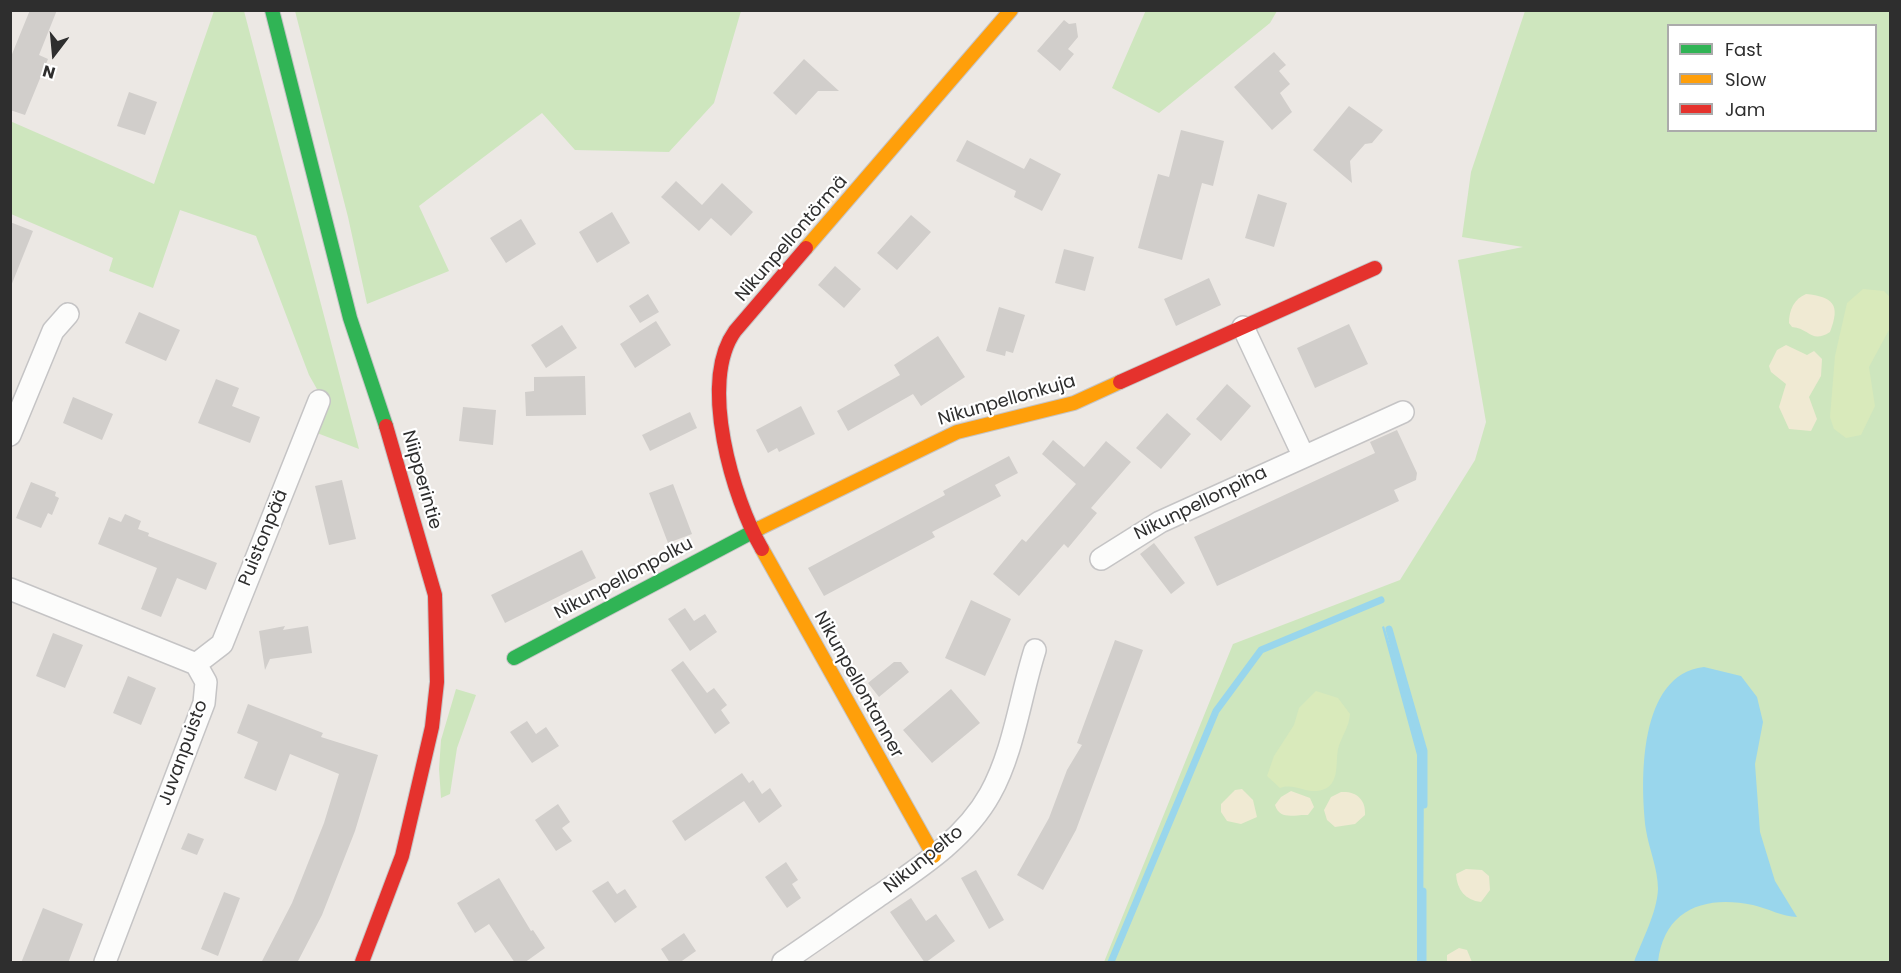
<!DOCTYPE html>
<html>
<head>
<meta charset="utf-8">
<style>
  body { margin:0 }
  #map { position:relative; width:1901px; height:973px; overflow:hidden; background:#ece8e4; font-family:Poppins,sans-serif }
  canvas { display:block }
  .frame { position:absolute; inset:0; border:12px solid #2e2e2e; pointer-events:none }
  .legend { position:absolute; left:1667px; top:24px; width:210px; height:108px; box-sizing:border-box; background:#fff; border:2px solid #ababab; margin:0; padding:8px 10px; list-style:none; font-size:18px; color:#2e2e2e }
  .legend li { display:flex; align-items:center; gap:12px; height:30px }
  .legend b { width:30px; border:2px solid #ababab }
  .north { position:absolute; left:24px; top:24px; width:60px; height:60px; -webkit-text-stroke:4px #fff; paint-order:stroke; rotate:196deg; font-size:16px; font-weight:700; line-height:24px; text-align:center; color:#2e2e2e }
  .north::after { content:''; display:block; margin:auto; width:21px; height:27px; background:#2e2e2e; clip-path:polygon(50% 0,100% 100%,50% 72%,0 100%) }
</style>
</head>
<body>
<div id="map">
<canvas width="1901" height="973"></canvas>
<div class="frame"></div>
<ul class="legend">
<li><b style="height:8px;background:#30b455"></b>Fast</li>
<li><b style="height:8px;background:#ff9f0a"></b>Slow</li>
<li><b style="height:8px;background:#e5322d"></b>Jam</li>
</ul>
<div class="north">N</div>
</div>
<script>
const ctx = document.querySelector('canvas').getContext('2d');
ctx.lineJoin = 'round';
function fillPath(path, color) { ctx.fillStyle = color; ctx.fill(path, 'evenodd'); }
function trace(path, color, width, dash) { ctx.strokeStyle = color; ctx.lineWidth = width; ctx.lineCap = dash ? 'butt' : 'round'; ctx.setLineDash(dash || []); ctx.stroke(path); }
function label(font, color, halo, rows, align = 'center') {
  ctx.font = font + ' Poppins,sans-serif'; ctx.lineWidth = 4.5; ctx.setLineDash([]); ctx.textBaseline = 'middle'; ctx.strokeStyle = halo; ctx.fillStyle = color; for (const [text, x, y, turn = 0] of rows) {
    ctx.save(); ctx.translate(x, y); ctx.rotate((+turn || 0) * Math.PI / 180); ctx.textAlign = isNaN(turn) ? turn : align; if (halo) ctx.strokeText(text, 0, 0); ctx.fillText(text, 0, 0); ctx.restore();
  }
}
fillPath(new Path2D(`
  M 1146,10 L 1277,10 L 1277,11 L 1270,23 L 1159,113 L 1112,88 Z
  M 214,11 L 244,11 L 359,449 L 317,433 L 326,405 L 309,375 L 256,236 L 180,210 L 153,288 L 109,271 L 113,258 L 11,214 L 10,121 L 154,184 Z
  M 295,11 L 295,10 L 741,11 L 714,103 L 669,152 L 575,150 L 542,113 L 419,206 L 449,271 L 367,304 L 348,217 Z
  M 1525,11 L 1890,11 L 1890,962 L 1104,962 L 1233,644 L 1400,580 L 1475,460 L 1486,422 L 1458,260 L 1523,247 L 1462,237 L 1471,172 ZM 1668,26 L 1876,26 L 1876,130 L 1668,130 Z
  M 456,689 L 476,695 L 457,748 L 450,794 L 441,798 L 439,769 L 441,740 Z`), '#cee6be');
fillPath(new Path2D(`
  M 1806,294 C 1833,297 1841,304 1830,332 C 1811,344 1811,329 1792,327 L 1789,323 C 1789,310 1794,299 1806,294 Z
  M 1786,345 L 1807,355 L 1814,351 L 1822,359 L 1821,376 L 1809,397 L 1817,419 L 1811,431 L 1789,429 L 1779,407 L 1786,384 L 1771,372 L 1769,366 L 1777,350 Z
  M 1242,789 L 1253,800 L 1257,817 L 1241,824 L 1227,821 L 1221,812 L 1221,804 L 1235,790 Z
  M 1291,791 L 1310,798 L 1314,807 L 1308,815 C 1295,814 1280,821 1275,805 L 1281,797 Z
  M 1341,792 C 1356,791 1366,799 1365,815 L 1355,824 L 1335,827 L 1327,820 L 1324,810 L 1331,797 Z
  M 1466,869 L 1482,870 L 1489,876 L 1490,890 L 1481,902 C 1465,900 1457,890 1456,874 Z
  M 1459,948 L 1467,950 L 1472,962 L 1447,962 L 1447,955 Z`), '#f0ead3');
fillPath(new Path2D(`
  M 1863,289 L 1884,291 L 1890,297 L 1890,328 L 1869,367 L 1875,406 L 1861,435 L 1846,438 L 1834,429 L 1830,417 L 1835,356 L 1847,303 Z
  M 1316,691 L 1338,698 L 1350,714 C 1349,728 1341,737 1338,749 C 1335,765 1341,788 1317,791 C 1304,792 1293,783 1280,788 L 1267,776 L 1274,756 L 1294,725 L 1299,708 Z`), '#d9eabb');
fillPath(new Path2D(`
  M 1384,626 L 1422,743 L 1424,762 L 1423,956 L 1421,961 L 1417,962 L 1417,755 L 1382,627 Z
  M 1704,667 L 1741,676 L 1757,697 L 1763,722 L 1755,764 L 1760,832 L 1775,881 L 1797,917 C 1783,917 1767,908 1753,905 C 1705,895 1664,909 1658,962 L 1634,962 C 1642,940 1657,913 1658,889 C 1658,869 1649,849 1646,830 C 1640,782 1638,674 1704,667 Z`), '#99d6ec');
trace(new Path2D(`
  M 1389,629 L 1424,751 L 1424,805
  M 1111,962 L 1216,711 L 1261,650 L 1381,600
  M 1423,962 L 1423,891`), '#99d6ec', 7);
fillPath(new Path2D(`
  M 30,10 L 57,10 L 39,55 L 48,59 L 25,115 L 10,110 L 10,59 Z
  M 1064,20 L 1069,24 L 1076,23 L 1078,37 L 1068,49 L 1074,54 L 1060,71 L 1037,51 Z
  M 1274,52 L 1286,65 L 1279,71 L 1290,84 L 1280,93 L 1292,112 L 1272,130 L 1234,87 Z
  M 804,59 L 839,91 L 818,91 L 796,115 L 773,93 Z
  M 129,92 L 157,102 L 145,135 L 117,126 Z
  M 1349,106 L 1383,130 L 1372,143 L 1365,144 L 1350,161 L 1352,183 L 1313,150 Z
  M 1181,130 L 1224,141 L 1213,186 L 1202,183 L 1182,260 L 1138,248 L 1158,174 L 1169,177 Z
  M 967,140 L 1024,169 L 1030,158 L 1061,174 L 1042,211 L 1014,197 L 1016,191 L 956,161 Z
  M 676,181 L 702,205 L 722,183 L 753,212 L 731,236 L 711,218 L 699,231 L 661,197 Z
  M 1258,194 L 1287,203 L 1274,247 L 1245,238 Z
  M 612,212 L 630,243 L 597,263 L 579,232 Z
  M 911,215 L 931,232 L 897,270 L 877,253 Z
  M 521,219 L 536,244 L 506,263 L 490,238 Z
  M 10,222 L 33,231 L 11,286 L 10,286 Z
  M 1064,249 L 1094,257 L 1085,291 L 1055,283 Z
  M 835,266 L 861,289 L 844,308 L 818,285 Z
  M 1209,278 L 1221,305 L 1176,326 L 1164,299 Z
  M 648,294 L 659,312 L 640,323 L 629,306 Z
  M 999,307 L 1025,315 L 1013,353 L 1006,351 L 1005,356 L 986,351 Z
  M 139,312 L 180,330 L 166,361 L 125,343 Z
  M 656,321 L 671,345 L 635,368 L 620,344 Z
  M 1349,324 L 1368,364 L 1315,388 L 1297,348 Z
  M 562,325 L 577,348 L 546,368 L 531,345 Z
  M 938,336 L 965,377 L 921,406 L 913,394 L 848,431 L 837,411 L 900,375 L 894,365 Z
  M 585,376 L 586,415 L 526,416 L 525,392 L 534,391 L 534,377 Z
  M 216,379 L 239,388 L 232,406 L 260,417 L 250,443 L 198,423 Z
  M 1227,384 L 1251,406 L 1221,441 L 1196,419 Z
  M 73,397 L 113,414 L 102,440 L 63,423 Z
  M 801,406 L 815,434 L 779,452 L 777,448 L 768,453 L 756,430 Z
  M 463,407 L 496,410 L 493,445 L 459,441 Z
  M 690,412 L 697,428 L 650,451 L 642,435 Z
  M 1167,413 L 1191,434 L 1161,469 L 1136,448 Z
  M 1397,430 L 1417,473 L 1416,480 L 1394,490 L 1399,501 L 1217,586 L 1194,537 L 1375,453 L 1370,442 Z
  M 1053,440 L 1084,467 L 1106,441 L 1131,462 L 1091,508 L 1097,513 L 1068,548 L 1064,544 L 1019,596 L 993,574 L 1022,539 L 1026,542 L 1076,484 L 1042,454 Z
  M 1009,456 L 1018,473 L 995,485 L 1001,496 L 932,532 L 935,537 L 824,596 L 808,568 L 945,495 L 943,491 Z
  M 342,480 L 356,539 L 329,545 L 315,486 Z
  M 31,482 L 56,492 L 55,496 L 59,498 L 52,515 L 48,513 L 41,528 L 16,518 Z
  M 673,484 L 692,534 L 668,543 L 649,493 Z
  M 125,514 L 141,521 L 138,529 L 149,533 L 148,536 L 217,563 L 206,590 L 177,578 L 161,617 L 141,609 L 157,568 L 98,544 L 109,517 L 121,522 Z
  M 1154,543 L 1185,583 L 1171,594 L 1140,554 Z
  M 582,550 L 596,578 L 505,623 L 491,595 Z
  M 971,600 L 1011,619 L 985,676 L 945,658 Z
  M 685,608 L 694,621 L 705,614 L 717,632 L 690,651 L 668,619 Z
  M 285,626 L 283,630 L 308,626 L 312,653 L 270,659 L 265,670 L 259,631 Z
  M 53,633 L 83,645 L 65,688 L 36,676 Z
  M 1115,640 L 1143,650 L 1076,830 L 1043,890 L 1017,875 L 1049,818 L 1067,770 L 1082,745 L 1077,743 Z
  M 683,661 L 707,693 L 714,688 L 727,705 L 721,710 L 730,723 L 715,734 L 671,670 Z
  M 894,662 L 901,662 L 909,672 L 879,697 L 868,683 Z
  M 128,676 L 156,688 L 141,725 L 113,713 Z
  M 951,689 L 980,723 L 932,763 L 903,730 Z
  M 248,704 L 323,733 L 321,737 L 378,755 L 355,831 L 322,915 L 297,963 L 261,963 L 292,903 L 324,823 L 339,774 L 290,754 L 276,791 L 244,778 L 258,742 L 237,733 Z
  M 527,721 L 536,734 L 546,727 L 559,746 L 532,763 L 510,732 Z
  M 742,773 L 749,783 L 753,780 L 762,794 L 770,788 L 782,806 L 759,823 L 744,801 L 685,841 L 672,821 Z
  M 558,804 L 570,822 L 562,828 L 572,841 L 556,851 L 535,820 Z
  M 188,833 L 204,839 L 197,855 L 181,849 Z
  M 786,862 L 798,880 L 792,884 L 801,898 L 787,908 L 765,877 Z
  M 976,870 L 1004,920 L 989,929 L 961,878 Z
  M 499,878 L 531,931 L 533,930 L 545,948 L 524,963 L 515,963 L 489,924 L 475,933 L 457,903 Z
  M 608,881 L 617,894 L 625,889 L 637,907 L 615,923 L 592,891 Z
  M 224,892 L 240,898 L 218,956 L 201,949 Z
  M 911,898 L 926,921 L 936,914 L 955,941 L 925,963 L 890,912 Z
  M 43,908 L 83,924 L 68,963 L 21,963 Z
  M 684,933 L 696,951 L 679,963 L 670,963 L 661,949 Z`), '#d1cecb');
const street = new Path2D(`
  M 1243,327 L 1303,455
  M 10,435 L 53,331 L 68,314
  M 1101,559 L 1160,522 L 1403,412
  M 10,589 L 196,664 L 206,682 L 204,703 L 105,962
  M 196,664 L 222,644 L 319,401
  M 783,962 C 814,941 845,919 877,897 C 919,868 965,839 990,794 C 1014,751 1020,697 1035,650`);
const fast = new Path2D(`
  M 272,10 L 350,318 L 386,426
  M 514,658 L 760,528`);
const slow = new Path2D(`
  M 806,248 L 1011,10
  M 760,528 L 957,432 L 1074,403 L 1120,382
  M 762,549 L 934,856`);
const jam = new Path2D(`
  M 1120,382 L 1375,268
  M 762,549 C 733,499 698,382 735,331 L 806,248
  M 362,962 L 402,856 L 432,727 L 437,682 L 435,595 L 386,426`);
trace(street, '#c5c4c5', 24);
trace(fast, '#c5c4c5', 16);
trace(slow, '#c5c4c5', 16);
trace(jam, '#c5c4c5', 16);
trace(street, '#fcfcfb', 21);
trace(fast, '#30b455', 14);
trace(slow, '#ff9f0a', 14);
trace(jam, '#e5322d', 14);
label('18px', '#2e2e2e', '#fff', [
  ["Nikunpellontörmä",792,239,-49],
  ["Nikunpellonkuja",1007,401,-16],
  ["Niipperintie",421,480,74],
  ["Nikunpellonpiha",1201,504,-26],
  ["Puistonpää",264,538,-68],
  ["Nikunpellonpolku",624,579,-28],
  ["Nikunpellontanner",858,685,61],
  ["Juvanpuisto",184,753,-70],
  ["Nikunpelto",924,860,-39]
]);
</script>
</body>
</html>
